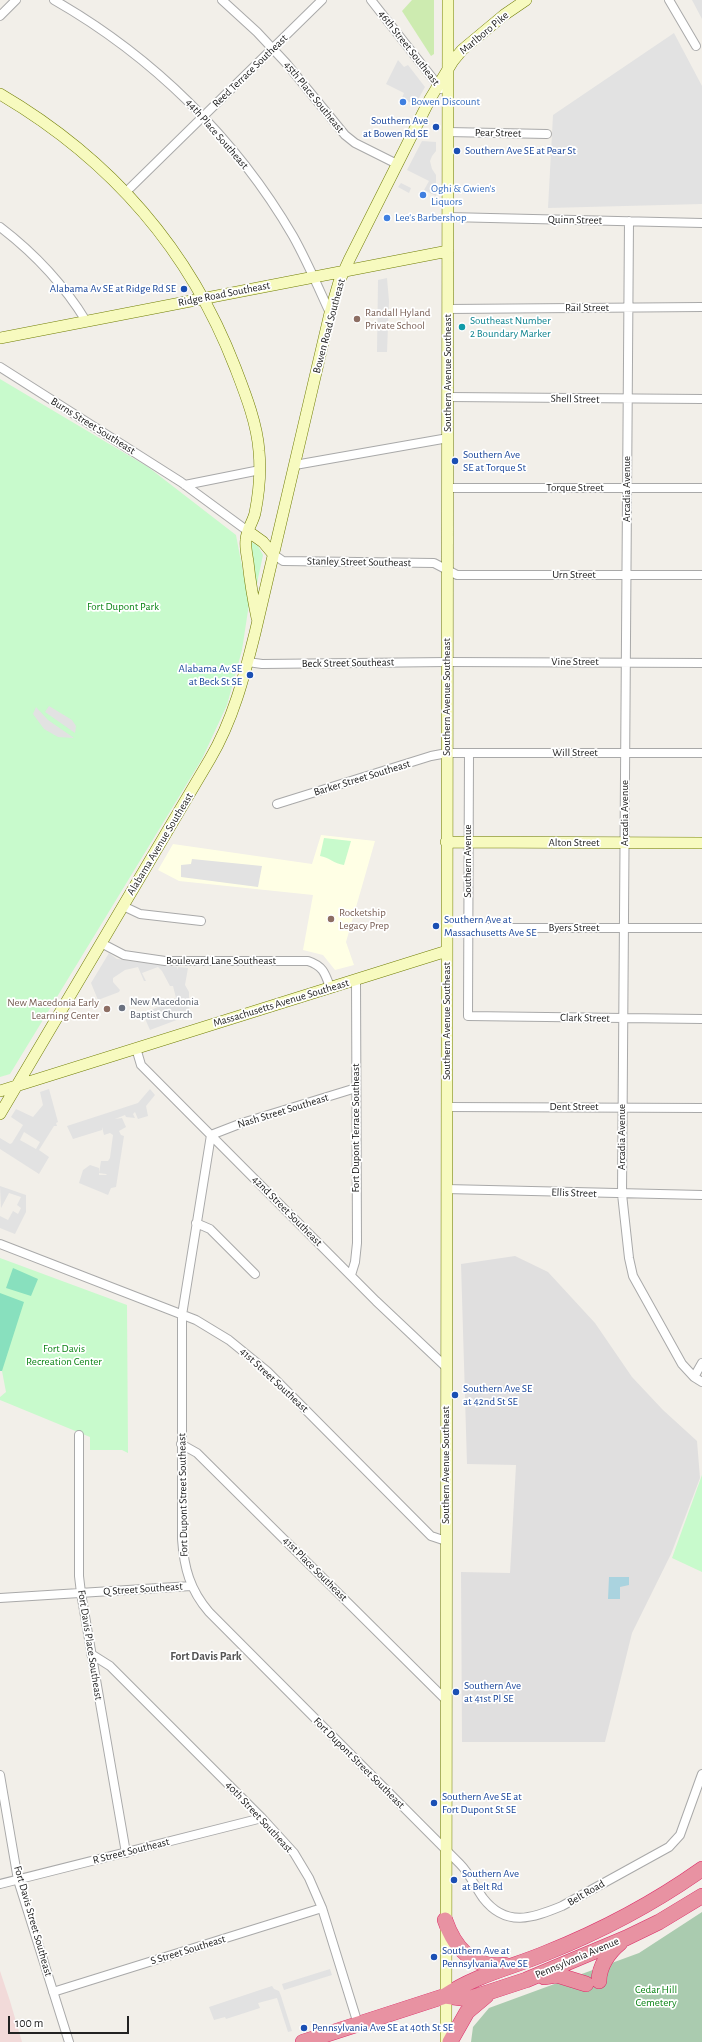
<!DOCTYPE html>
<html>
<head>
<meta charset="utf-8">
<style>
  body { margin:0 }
  #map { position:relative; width:702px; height:2042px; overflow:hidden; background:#f2efe9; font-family:"Alegreya Sans",sans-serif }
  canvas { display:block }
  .scale { position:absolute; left:8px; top:2016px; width:121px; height:18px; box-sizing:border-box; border:2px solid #222; border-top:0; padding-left:5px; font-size:12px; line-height:14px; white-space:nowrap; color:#222; -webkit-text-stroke:3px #fff; paint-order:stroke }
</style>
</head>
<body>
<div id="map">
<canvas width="702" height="2042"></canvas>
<div class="scale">100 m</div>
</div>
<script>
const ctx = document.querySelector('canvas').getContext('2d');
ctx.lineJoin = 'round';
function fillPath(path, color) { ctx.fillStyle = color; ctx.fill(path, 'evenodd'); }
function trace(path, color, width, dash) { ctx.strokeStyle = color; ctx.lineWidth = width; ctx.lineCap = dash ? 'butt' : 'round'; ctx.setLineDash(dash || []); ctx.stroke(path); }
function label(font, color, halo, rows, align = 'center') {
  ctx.font = font + ' "Alegreya Sans",sans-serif'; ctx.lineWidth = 3.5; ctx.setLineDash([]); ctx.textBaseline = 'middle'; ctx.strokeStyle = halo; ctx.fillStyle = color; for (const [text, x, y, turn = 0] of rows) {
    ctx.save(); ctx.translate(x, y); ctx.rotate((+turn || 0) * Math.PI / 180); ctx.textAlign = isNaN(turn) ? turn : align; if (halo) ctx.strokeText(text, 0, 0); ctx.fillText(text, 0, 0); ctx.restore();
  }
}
fillPath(new Path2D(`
  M 515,1256 L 548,1272 L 595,1323 L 632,1377 L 663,1410 L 697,1441 L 700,1478 L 671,1554 L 632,1633 L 605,1742 L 462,1742 L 461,1572 L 510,1573 L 516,1465 L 467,1464 L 461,1264 Z`), '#e0dfdf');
fillPath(new Path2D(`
  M 0,1971 L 10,2001 L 22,2042 L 0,2042 Z`), '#f2dad9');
fillPath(new Path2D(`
  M 321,835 L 375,841 L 346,942 L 354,965 L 335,970 L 323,955 L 303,950 L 313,895 L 179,881 L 158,870 L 173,844 L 312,864 Z`), '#ffffe5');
fillPath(new Path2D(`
  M 412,0 L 434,0 L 434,54 L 431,56 L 402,11 Z`), '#cdebb0');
fillPath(new Path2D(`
  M 702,1912 L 702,2042 L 471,2042 L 473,2027 L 489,2008 L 639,1953 Z`), '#aacbaf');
fillPath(new Path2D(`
  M 0,379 L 148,467 L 236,535 L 249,604 L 242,650 L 227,705 L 202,759 L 10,1074 L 0,1077 Z
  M 250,541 L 258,546 L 263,555 L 256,588 Z
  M 324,838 L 351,841 L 344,865 C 334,864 329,857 320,856 Z
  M 0,1258 L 127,1305 L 128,1453 L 122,1450 L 90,1450 L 90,1437 L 0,1400 L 0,1397 L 6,1392 L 2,1371 L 0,1371 Z
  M 702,1475 L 702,1572 L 672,1558 Z`), '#c8facc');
fillPath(new Path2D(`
  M 13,1268 L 38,1279 L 31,1296 L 6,1288 Z
  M 0,1293 L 24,1302 L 2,1371 L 0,1371 Z`), '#88e0be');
fillPath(new Path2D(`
  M 692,0 L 702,0 L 702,19 Z
  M 674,33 L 702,86 L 702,204 L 548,208 L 553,115 Z
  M 398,60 L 404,67 L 408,65 L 425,87 L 415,105 L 402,98 L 404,93 L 386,84 Z
  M 422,141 L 436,142 L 436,151 L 432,156 L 430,161 L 432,169 L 436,175 L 436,196 L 424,190 L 429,181 L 407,170 Z
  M 401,183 L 411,188 L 409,193 L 398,187 Z
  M 387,278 L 389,301 L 387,352 L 377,352 L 378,280 Z
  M 49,706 L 72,720 L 76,726 L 75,733 L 45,712 Z
  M 36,707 L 48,720 L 74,738 L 58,737 L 44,729 L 33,714 Z
  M 192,859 L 262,866 L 258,887 L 181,877 L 181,865 L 191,864 Z
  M 109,953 L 117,959 L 177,967 L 177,970 L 178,967 L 188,968 L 185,985 L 189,992 L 189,1015 L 185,1015 L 182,1018 L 150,1030 L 143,1014 L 176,998 L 173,986 L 170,986 L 162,971 L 158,967 L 142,973 L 146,981 L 144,981 L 138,967 L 125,970 L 113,978 L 113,982 L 120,990 L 119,992 L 98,1000 L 91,983 Z
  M 49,1089 L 58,1122 L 56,1123 L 57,1126 L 54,1126 L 39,1150 L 49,1157 L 39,1174 L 0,1149 L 0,1138 L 10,1144 L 12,1143 L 23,1125 L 11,1117 L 16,1109 L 33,1117 L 43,1105 L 40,1092 ZM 24,1132 L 40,1142 L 36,1149 L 20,1140 Z
  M 150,1089 L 155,1095 L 146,1106 L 148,1116 L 138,1119 L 135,1112 L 133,1114 L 135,1118 L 126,1117 L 125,1115 L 115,1119 L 122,1118 L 126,1127 L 119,1131 L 121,1135 L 124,1136 L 116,1187 L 111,1188 L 108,1195 L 79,1183 L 83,1170 L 90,1165 L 99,1168 L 99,1175 L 107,1175 L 106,1174 L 99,1173 L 101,1161 L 108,1161 L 110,1158 L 113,1135 L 110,1133 L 104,1135 L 102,1127 L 102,1130 L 73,1139 L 67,1126 L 138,1103 Z
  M 0,1186 L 26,1195 L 26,1212 L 15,1234 L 0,1228 L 0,1216 L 8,1220 L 13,1211 L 18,1214 L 21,1208 L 17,1205 L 21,1197 L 9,1193 L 1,1208 Z
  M 330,1969 L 332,1975 L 284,1990 L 282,1984 Z
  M 272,1986 L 274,1989 L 279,1991 L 281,1996 L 292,2031 L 288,2032 L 277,1998 L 258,2003 L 260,2008 L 226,2019 L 225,2017 L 214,2020 L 209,2007 Z`), '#e2e2e2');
fillPath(new Path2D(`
  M 609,1577 L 629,1577 L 629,1585 L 620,1587 L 620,1599 L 608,1599 Z`), '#aad3df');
const street = new Path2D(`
  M 54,0 C 152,56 236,138 293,236 C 307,261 318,287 330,313
  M 222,0 L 257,32 L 286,63 L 345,135 L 355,143 L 397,164
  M 371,0 L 441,89
  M 669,0 L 696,46
  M 0,16 L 16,0
  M 448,132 L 547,134
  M 126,192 L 322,0
  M 448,217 L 702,223
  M 629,221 L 622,1194 L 629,1258 L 633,1276 L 682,1364 L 694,1377 L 702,1382
  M 0,227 C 34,253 64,285 86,321
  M 448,309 L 702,307
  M 0,367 L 181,482 L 249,532
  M 448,397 L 702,399
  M 295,465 L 448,438
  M 185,485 L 260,470
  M 448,488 L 702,488
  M 273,554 L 283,561 L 434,563 L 457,575 L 702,575
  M 248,662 L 262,664 L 447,662 L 702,663
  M 469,753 L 468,1016 L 702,1019
  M 277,804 L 431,756 L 447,753 L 702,753
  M 123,906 L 140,914 L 201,921
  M 447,928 L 702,928
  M 101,943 L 124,955 L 165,961 L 308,961 C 323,966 325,973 330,987
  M 136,1048 L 141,1065 L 376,1301 L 446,1367
  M 356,1088 L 242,1123 L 211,1135 L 182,1315 L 182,1539 C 184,1568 190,1590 209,1612 L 460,1864 C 470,1874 475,1887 483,1898 C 506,1928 533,1918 562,1906 L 669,1847 L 680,1835 L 702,1774
  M 447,1107 L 702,1108
  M 446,1189 L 702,1195
  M 196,1223 L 210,1229 L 255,1274
  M 0,1244 L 196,1320 L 229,1340 L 267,1371 L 431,1536 L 446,1541
  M 351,1275 L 355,1262 L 357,1243 L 356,979
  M 694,1377 L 702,1363
  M 79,1435 L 79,1576 L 81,1593 L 126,1853
  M 181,1444 L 197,1453 L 445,1699
  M 0,1598 L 191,1586
  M 91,1654 L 110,1666 L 262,1818 L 294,1853 L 309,1878 L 322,1908 L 358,2024
  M 0,1775 L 18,1880 L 69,2042
  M 0,1884 L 262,1818
  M 53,1992 L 322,1908`);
const secondary = new Path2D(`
  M 0,94 C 109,158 189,248 235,367 C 245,393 257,423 259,451 C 261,472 259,493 255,513 C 253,522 246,531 246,540 C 245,547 247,555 248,562 C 250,581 253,599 257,618
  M 0,338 L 448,251
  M 249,532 L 263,542 L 273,554
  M 446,842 L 702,843
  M 0,1091 L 447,951
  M 0,1114 L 210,759 C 233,720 244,677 255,633 L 330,313 L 339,282 L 349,260 L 430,99 L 453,61 L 462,50 L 504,15 L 526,0
  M 446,2042 L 448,0`);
const highway = new Path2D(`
  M 445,1920 C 455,1949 474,1969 505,1965
  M 544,1977 L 557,1975 L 586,1984
  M 599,1981 C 599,1966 609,1952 620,1943
  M 445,1996 L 468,1999 L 526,1980 L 626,1938 L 659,1922 L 702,1896
  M 303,2042 L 445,1996 C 475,1975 513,1967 546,1953 C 601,1931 654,1903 702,1869
  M 450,2042 L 467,2012 L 486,1996`);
trace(street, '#a9a9a9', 10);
trace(secondary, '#707d05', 12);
trace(highway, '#dc2a67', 16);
trace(street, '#fff', 8);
trace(secondary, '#f7fabf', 11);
trace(highway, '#e892a2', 15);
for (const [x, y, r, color] of [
  [403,102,4,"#3f7fe0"],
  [436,127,4,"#1a4fb4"],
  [457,151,4,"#1a4fb4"],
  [423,195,4,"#3f7fe0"],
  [387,218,4,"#3f7fe0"],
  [184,289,4,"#1a4fb4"],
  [357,319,4,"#8d6e63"],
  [462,327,4,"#0f9aa8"],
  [455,461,4,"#1a4fb4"],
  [250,675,4,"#1a4fb4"],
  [331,919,4,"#8d6e63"],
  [436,926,4,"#1a4fb4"],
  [122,1008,4,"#6b7280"],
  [107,1009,4,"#8d6e63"],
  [455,1395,4,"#1a4fb4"],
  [456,1692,4,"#1a4fb4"],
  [434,1803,4,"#1a4fb4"],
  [454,1880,4,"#1a4fb4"],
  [434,1957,4,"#1a4fb4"],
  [304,2028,4,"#1a4fb4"]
]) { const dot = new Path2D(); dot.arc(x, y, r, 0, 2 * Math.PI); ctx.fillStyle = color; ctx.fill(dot); trace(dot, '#fff', 1.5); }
label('11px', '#222', '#fff', [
  ["Marlboro Pike",484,33,-40],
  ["46th Street Southeast",409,48,52],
  ["Reed Terrace Southeast",250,71,-44],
  ["45th Place Southeast",314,97,51],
  ["Pear Street",498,133,1],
  ["44th Place Southeast",217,134,49],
  ["Quinn Street",575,220,1],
  ["Ridge Road Southeast",224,294,-11],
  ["Rail Street",587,308],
  ["Bowen Road Southeast",329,326,-75],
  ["Southern Avenue Southeast",448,373,-90],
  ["Shell Street",575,399,1],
  ["Burns Street Southeast",93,426,32],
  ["Torque Street",575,488],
  ["Arcadia Avenue",627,489,-90],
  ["Stanley Street Southeast",359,562,1],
  ["Urn Street",574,575],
  ["Vine Street",575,662],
  ["Beck Street Southeast",348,663,-1],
  ["Southern Avenue Southeast",447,697,-90],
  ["Will Street",575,753],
  ["Barker Street Southeast",362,778,-17],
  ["Arcadia Avenue",625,813,-90],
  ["Alton Street",574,843],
  ["Alabama Avenue Southeast",160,844,-59],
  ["Southern Avenue",468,861,-90],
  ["Byers Street",574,928],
  ["Boulevard Lane Southeast",221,961],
  ["Massachusetts Avenue Southeast",281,1003,-17],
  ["Clark Street",585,1018,1],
  ["Southern Avenue Southeast",447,1021,-90],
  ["Dent Street",574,1107],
  ["Nash Street Southeast",283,1111,-17],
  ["Fort Dupont Terrace Southeast",356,1128,-90],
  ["Arcadia Avenue",622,1137,-90],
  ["Ellis Street",574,1193,2],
  ["42nd Street Southeast",287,1211,45],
  ["41st Street Southeast",274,1380,43],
  ["Southern Avenue Southeast",446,1465,-90],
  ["Fort Dupont Street Southeast",183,1495,-91],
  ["41st Place Southeast",315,1569,45],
  ["Q Street Southeast",143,1589,-4],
  ["Fort Davis Place Southeast",90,1645,81],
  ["Fort Dupont Street Southeast",359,1763,45],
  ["40th Street Southeast",259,1817,47],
  ["R Street Southeast",131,1851,-14],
  ["Belt Road",586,1893,-30],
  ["Fort Davis Street Southeast",33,1921,74],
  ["S Street Southeast",188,1950,-17],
  ["Pennsylvania Avenue",577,1958,-23]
]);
label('11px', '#366cbe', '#fff', [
  ["Bowen Discount",411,102],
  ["Oghi & Gwien's",431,189],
  ["Liquors",431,202],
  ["Lee's Barbershop",395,218]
], 'left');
label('11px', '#164399', '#fff', [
  ["Southern Ave",428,121,"right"],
  ["at Bowen Rd SE",428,134,"right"],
  ["Southern Ave SE at Pear St",465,151],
  ["Alabama Av SE at Ridge Rd SE",176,289,"right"],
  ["Southern Ave",463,455],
  ["SE at Torque St",463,468],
  ["Alabama Av SE",242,669,"right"],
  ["at Beck St SE",242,682,"right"],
  ["Southern Ave at",444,920],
  ["Massachusetts Ave SE",444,933],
  ["Southern Ave SE",463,1389],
  ["at 42nd St SE",463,1402],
  ["Southern Ave",464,1686],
  ["at 41st Pl SE",464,1699],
  ["Southern Ave SE at",442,1797],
  ["Fort Dupont St SE",442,1810],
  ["Southern Ave",462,1874],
  ["at Belt Rd",462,1887],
  ["Southern Ave at",442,1951],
  ["Pennsylvania Ave SE",442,1964],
  ["Pennsylvania Ave SE at 40th St SE",312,2028]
], 'left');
label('11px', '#785e54', '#fff', [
  ["Randall Hyland",365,313],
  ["Private School",365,326],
  ["Rocketship",339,913],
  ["Legacy Prep",339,926],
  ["New Macedonia Early",99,1003,"right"],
  ["Learning Center",99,1016,"right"]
], 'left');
label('11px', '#0d838f', '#fff', [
  ["Southeast Number",470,321],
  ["2 Boundary Marker",470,334]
], 'left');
label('11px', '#0c8416', '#fff', [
  ["Fort Dupont Park",123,607],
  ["Fort Davis",64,1349],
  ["Recreation Center",64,1362],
  ["Cedar Hill",656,1990],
  ["Cemetery",656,2003]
]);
label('11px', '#5b616d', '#fff', [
  ["New Macedonia",130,1002],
  ["Baptist Church",130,1015]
], 'left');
label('bold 12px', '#555', '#fff', [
  ["Fort Davis Park",206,1656]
]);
</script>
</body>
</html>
